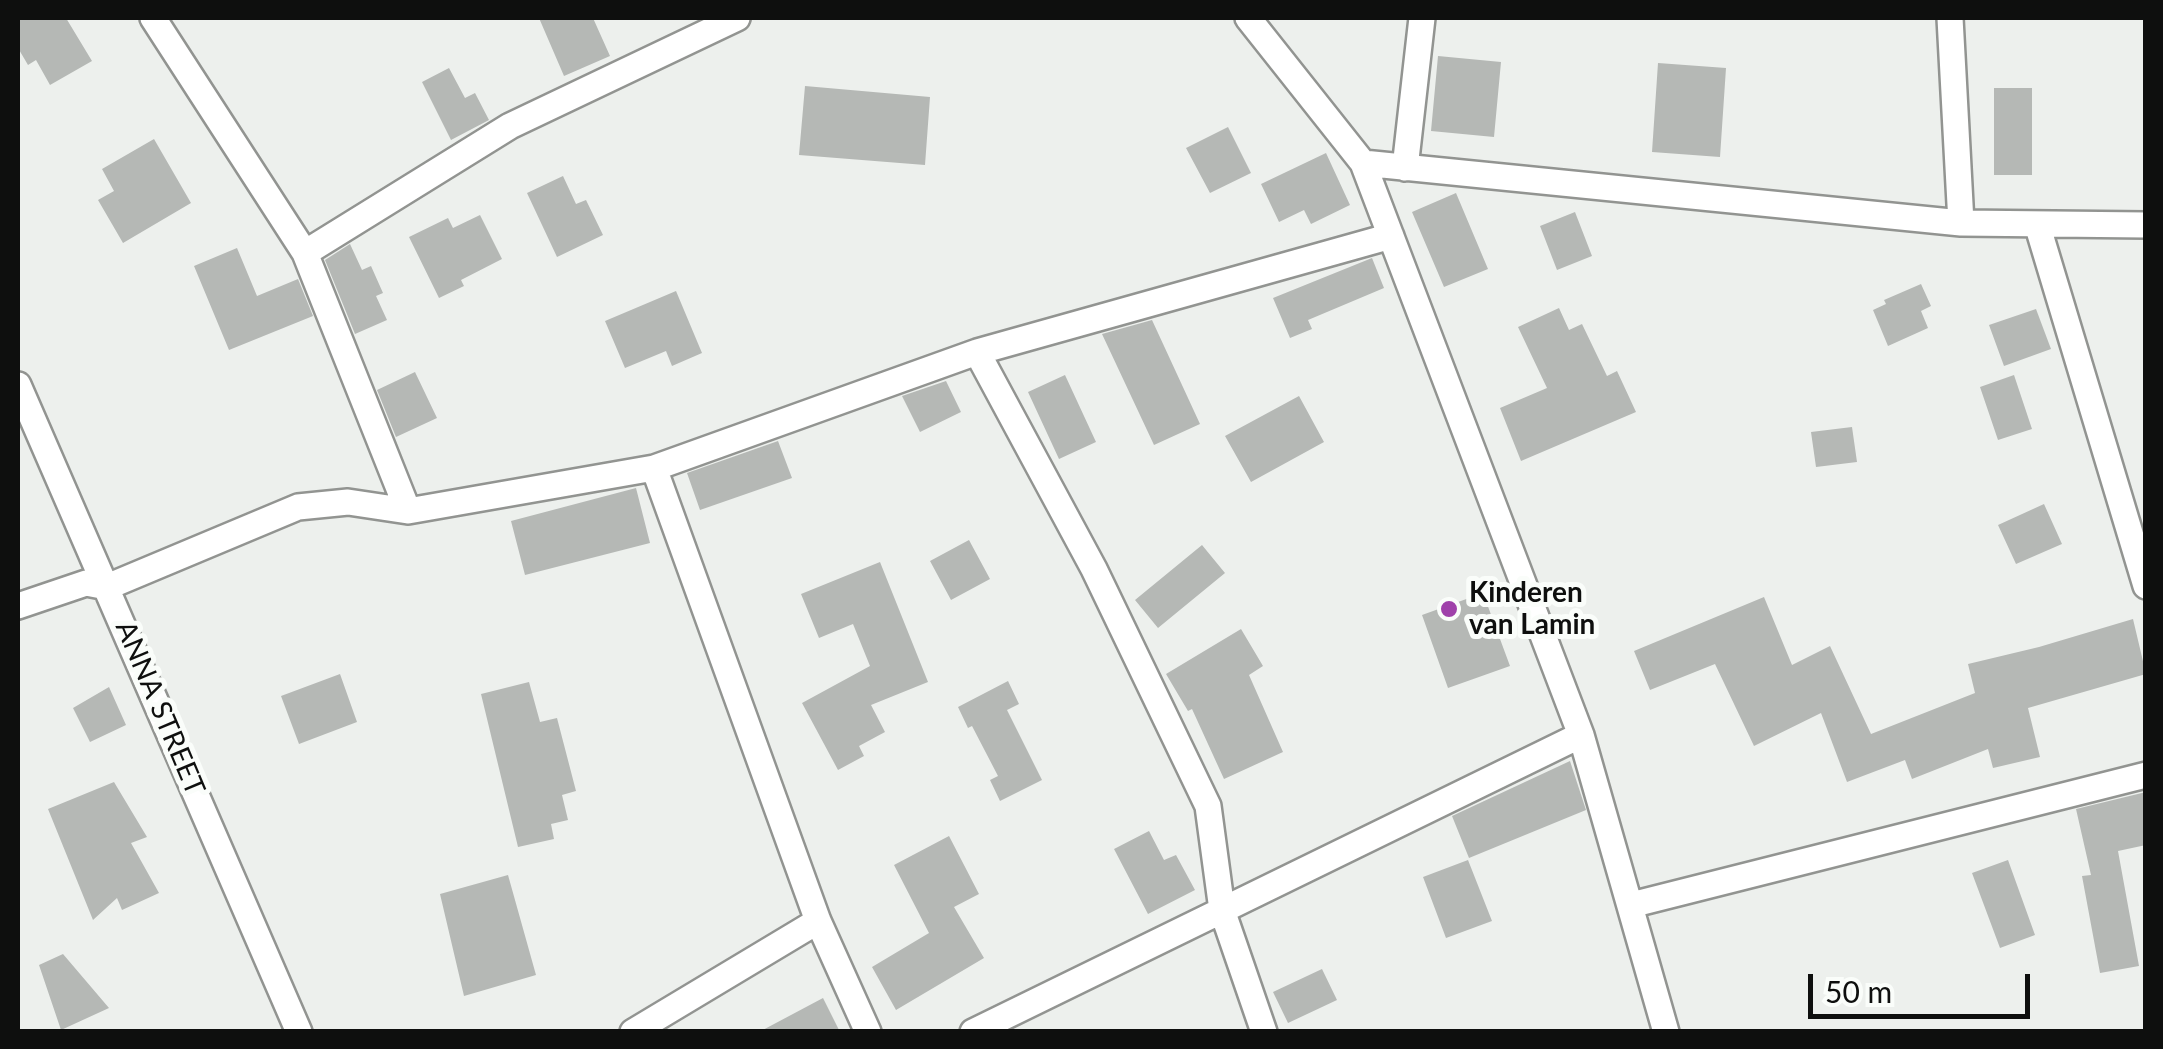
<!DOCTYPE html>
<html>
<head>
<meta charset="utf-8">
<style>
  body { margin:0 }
  #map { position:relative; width:2163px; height:1049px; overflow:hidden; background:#edf0ed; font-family:Lato,sans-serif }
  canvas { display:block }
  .frame { position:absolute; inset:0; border:20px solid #0e0f0e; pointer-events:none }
  .scale { position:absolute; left:1808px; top:974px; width:222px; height:45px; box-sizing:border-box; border:5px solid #0e0f0e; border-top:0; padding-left:12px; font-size:30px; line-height:35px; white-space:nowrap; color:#0e0f0e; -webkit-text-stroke:8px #fafdfa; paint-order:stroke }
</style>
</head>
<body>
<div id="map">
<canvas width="2163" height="1049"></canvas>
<div class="frame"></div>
<div class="scale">50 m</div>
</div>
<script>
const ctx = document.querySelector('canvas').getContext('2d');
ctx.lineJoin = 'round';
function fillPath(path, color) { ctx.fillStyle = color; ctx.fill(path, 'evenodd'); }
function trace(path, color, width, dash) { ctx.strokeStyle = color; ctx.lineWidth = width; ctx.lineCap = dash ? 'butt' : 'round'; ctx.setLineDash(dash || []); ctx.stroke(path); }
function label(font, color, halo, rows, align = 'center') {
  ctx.font = font + ' Lato,sans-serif'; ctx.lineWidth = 10; ctx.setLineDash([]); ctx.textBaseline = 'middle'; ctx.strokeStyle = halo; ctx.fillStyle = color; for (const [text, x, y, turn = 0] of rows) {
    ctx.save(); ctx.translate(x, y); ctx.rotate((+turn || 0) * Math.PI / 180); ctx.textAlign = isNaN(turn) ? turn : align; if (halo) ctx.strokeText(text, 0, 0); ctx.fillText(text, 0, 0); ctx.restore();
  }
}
fillPath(new Path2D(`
  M 18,18 L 66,18 L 92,61 L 50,85 L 36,60 L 28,65 L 18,48 Z
  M 539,18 L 593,18 L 610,56 L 564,76 Z
  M 1438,56 L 1501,62 L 1494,137 L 1431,131 Z
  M 1658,63 L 1726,68 L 1720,157 L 1652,152 Z
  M 449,68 L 465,98 L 475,93 L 489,120 L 451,140 L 422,82 Z
  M 805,86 L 930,97 L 925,165 L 799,155 Z
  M 1994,88 L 2032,88 L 2032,175 L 1994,175 Z
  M 1228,127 L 1251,173 L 1210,193 L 1186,148 Z
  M 154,139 L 191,203 L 123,243 L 98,200 L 114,191 L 102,169 Z
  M 1326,153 L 1350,205 L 1311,224 L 1304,210 L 1279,222 L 1261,184 Z
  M 563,176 L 576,204 L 586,200 L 603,235 L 557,257 L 527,193 Z
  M 1456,193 L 1488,269 L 1444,287 L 1412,212 Z
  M 1575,212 L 1592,256 L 1557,270 L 1540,226 Z
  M 480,215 L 502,259 L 461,280 L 464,286 L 439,298 L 409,237 L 448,218 L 453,228 Z
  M 350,244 L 362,270 L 371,266 L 383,293 L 376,296 L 387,320 L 355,334 L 325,260 Z
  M 237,248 L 257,296 L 298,279 L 313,316 L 229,350 L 194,266 Z
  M 1372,258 L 1384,288 L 1308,320 L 1312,329 L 1290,338 L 1273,298 Z
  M 1921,284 L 1931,306 L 1921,311 L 1928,328 L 1888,346 L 1873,310 L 1886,304 L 1884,300 Z
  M 676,291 L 702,353 L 672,366 L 666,351 L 625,368 L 605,321 Z
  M 1559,308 L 1569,330 L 1582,324 L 1607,376 L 1617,371 L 1636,412 L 1521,461 L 1500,408 L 1547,388 L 1518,327 Z
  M 2036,309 L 2051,349 L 2004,366 L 1989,325 Z
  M 1152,320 L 1200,424 L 1154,445 L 1102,334 Z
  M 415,372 L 437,418 L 396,437 L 377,390 Z
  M 1065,375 L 1096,442 L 1059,459 L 1028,392 Z
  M 2014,375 L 2032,429 L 1998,440 L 1980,387 Z
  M 946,381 L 961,412 L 920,432 L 902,396 Z
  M 1299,396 L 1324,442 L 1251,482 L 1225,436 Z
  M 1852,427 L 1857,462 L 1816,467 L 1811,432 Z
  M 778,441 L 792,478 L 700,510 L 687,473 Z
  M 636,488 L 650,543 L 525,575 L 511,521 Z
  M 2044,504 L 2062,544 L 2016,564 L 1998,525 Z
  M 969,540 L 990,579 L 951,600 L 930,561 Z
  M 1202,545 L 1225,573 L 1158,628 L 1135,600 Z
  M 880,562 L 928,682 L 871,705 L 885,732 L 859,746 L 864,756 L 838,770 L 802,703 L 870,666 L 853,624 L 819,638 L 801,594 Z
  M 1483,593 L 1510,666 L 1448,688 L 1422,615 Z
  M 1764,597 L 1792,665 L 1830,646 L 1871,734 L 1975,693 L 1968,664 L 2039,647 L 2133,619 L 2146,674 L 2028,708 L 2040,757 L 1993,768 L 1988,749 L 1912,779 L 1905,760 L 1847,782 L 1821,713 L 1754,746 L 1715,664 L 1650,690 L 1634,651 Z
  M 1241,629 L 1263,666 L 1249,675 L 1283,752 L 1224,779 L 1192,709 L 1188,711 L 1166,674 Z
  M 340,674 L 357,722 L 299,744 L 281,696 Z
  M 1008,681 L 1019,704 L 1007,710 L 1042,780 L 1000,801 L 990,780 L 998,776 L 972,726 L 968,728 L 958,707 Z
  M 529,682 L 540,722 L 557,718 L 576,791 L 562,795 L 568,820 L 551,824 L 554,839 L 518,847 L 481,694 Z
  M 109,687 L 126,725 L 90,742 L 73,708 Z
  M 1570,761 L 1586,810 L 1469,858 L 1452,816 Z
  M 114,782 L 147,837 L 131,843 L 159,893 L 122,910 L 117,898 L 93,920 L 48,809 Z
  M 2146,792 L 2146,845 L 2118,851 L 2139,966 L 2100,973 L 2082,876 L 2091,875 L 2076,809 Z
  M 1149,831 L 1164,860 L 1176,855 L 1195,890 L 1148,914 L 1114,849 Z
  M 949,836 L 979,894 L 954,907 L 984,958 L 896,1010 L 872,967 L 929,933 L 894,865 Z
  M 1468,860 L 1492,921 L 1446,938 L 1423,877 Z
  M 2008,860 L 2035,935 L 2000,948 L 1972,873 Z
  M 508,875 L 536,975 L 464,996 L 440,894 Z
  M 63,954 L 109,1008 L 61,1030 L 39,965 Z
  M 1322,969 L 1337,1000 L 1288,1023 L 1273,992 Z
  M 823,998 L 840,1032 L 759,1032 Z`), '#b5b8b5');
const minor = new Path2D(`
  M 153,18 L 305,253 L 408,511
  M 1248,18 L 1363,163 L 1581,735 L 1666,1032
  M 1950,18 L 1961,223
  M 1363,163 L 1961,223 L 2146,225
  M 1405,168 L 1422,18
  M 2037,224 L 2146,586
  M 305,253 L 510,126 L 737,18
  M 977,352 L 1094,569 L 1208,806 L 1222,910 L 1264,1032
  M 18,385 L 299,1032
  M 654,468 L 818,921 L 868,1032
  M 18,606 L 86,583 L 107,587 L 298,507 L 348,502 L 408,511 L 654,468 L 977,352 L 1391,236
  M 1631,905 L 2146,775
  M 633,1032 L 818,921
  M 973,1032 L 1581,735`);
trace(minor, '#929491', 30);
trace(minor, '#fff', 25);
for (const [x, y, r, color] of [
  [1449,609,10,"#9f41aa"]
]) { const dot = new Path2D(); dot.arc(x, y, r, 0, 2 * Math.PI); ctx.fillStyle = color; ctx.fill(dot); trace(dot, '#fafdfa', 4); }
label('bold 28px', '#0e0f0e', '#fafdfa', [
  ["Kinderen",1469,593],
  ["van Lamin",1469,625]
], 'left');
label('28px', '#0e0f0e', '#fafdfa', [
  ["ANNA STREET",160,708,67]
]);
</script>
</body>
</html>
